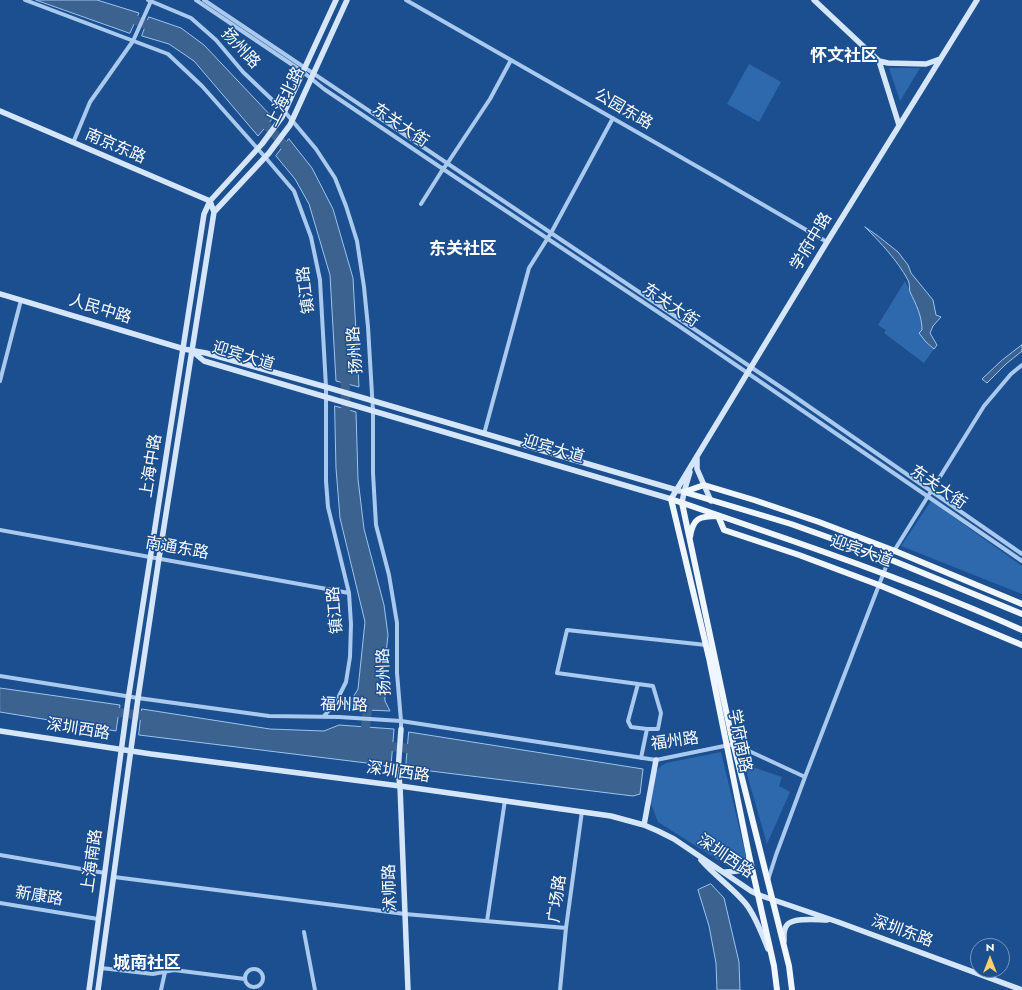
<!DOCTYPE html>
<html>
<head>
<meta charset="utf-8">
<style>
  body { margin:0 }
  #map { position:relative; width:1022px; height:990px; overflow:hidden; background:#1b4f8f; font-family:Jost,sans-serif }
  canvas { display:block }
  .north { position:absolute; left:970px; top:938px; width:40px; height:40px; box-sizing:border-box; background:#1b4f8f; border:1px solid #7695bc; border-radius:50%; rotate:0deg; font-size:11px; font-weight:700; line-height:16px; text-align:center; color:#fff }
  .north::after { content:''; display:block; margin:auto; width:14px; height:18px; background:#ffd166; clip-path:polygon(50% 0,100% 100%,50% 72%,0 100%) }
</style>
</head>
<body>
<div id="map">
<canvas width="1022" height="990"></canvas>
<div class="north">N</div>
</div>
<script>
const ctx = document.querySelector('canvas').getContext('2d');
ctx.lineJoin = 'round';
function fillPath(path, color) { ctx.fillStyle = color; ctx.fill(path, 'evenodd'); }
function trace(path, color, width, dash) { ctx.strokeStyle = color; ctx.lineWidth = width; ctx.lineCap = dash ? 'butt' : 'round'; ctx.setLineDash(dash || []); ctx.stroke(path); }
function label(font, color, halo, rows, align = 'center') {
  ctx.font = font + ' Jost,"Noto Sans SC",sans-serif'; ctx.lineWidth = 3; ctx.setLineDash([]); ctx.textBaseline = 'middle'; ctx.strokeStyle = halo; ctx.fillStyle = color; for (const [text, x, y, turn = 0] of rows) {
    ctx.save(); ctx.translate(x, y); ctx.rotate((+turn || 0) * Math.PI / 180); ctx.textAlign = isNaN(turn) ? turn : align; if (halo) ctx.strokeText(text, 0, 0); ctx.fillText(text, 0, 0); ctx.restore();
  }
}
fillPath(new Path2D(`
  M 749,64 L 781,82 L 759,122 L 727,104 Z
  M 889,68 L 920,68 L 900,101 Z
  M 905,281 L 918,307 L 922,323 L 922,330 L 926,342 L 934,349 L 924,363 L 884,333 L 886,330 L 878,325 Z
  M 931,501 L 1022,566 L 1022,594 L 901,546 Z
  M 721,752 L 746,856 C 744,866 739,869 729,867 L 658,822 L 651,804 L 651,799 L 654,773 L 661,766 L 666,763 Z
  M 744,764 L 782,777 L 779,786 L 790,792 L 767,844 Z`), '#2e69ad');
const water = new Path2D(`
  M 36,0 L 97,0 L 139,13 L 130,33 Z
  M 149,17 L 181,28 L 204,45 L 273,118 L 258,136 L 194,61 L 169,44 L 142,36 Z
  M 289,139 L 312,168 L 333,209 L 353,278 L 359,387 L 336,381 L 330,275 L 309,204 L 295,179 L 276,156 Z
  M 865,227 L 878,236 L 898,252 L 908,265 L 911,273 L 933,300 L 936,315 L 941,317 L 933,326 L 930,333 L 937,345 L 934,349 L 926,342 L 919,333 L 922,330 C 922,316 916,304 910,292 C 909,288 910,284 908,280 C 897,260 881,243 865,227 Z
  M 1022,345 L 1022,351 L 1006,364 L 987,383 L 982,379 L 1001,361 Z
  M 335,406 L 356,412 L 358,479 L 364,529 L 384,605 L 388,635 L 384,673 L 385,701 L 390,711 L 346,709 L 358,689 L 365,622 L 340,518 L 336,468 Z
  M 0,688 L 120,705 L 116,731 L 0,712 Z
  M 142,709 L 270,729 L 324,731 L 339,725 L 394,729 L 391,766 L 139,735 Z
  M 409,732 L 643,769 L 640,794 L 633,796 L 406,768 Z
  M 711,884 L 724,898 L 739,962 L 740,990 L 717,990 L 716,963 L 709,926 L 698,890 Z`);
fillPath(water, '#3c6290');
trace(water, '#9cc4f0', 1);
trace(new Path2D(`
  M 126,16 L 157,29
  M 259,117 L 292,154
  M 345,371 L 346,420
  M 108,711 L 153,717
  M 364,738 L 369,699
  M 380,745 L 419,750`), '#3c6290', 9);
trace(new Path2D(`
  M 25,0 L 168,54 L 202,86 L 265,157 L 294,191 L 311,237 L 320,280 L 326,387 L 326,481 L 328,507 L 349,593 L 351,624 L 350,657 L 346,682 L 335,704 L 323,717
  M 148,0 L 191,18 L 216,40 L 243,72 L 285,112 L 316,149 L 335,178 L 346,206 L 357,241 L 364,287 L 368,327 L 373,411 L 373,473 L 376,525 L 389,575 L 397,623 L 397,673 L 401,721 L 401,729
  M 196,0 L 303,72 L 324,89 L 443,169 L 679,326 L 1022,561
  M 204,0 L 788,392 L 1022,554
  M 406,0 L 712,175 L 827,242
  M 73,143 L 90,102 L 133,41 L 151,1
  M 421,204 L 443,169 L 447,164 L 490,99 L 511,60
  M 0,381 L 21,300
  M 484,434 L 529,268 L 551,233 L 613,118
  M 0,530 L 349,593
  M 0,676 L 138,698 L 269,716 L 339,717 L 401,721 L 656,760 L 734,744 L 805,777
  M 638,684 L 628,721 L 631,727 L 647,729
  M 641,758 L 647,729 L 658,729 L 661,713 L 653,686 L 557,673 L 567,630 L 706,645
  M 0,855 L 105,873
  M 114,877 L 405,914 L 566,928
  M 768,880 L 776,855 L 805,777 L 889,559 L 984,406 L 1011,374 L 1022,365
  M 0,903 L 98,919
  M 487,921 L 505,800
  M 304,932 L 315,990
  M 101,968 L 153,974 L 174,970 L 245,979
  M245 978a9 9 0 1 1 18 0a9 9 0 1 1-18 0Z
  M 161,990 L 165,972
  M 560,990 L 566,928 L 582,811`), '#a9c9ee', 4);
trace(new Path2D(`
  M 814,0 L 879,61 L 899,125
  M 879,61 L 888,63 L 926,64 L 940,59
  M 0,111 L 210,201 L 214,212 L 159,558 L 138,698 L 98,990
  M 214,212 L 269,153 L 290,125 L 347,0
  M 0,294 L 184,349 L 206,353 L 326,387 L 680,491
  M 192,351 L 204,361 L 671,499 L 827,242 L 977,0
  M 697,456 L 697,469 L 711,501
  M 682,503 L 684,492 L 690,472
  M 401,729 L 398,771 L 400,786 L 408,990
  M 0,731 L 151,754 L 400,786 L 611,816 L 644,825 L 658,831 L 674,839 L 751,891 L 759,895 L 838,922 L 1022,990
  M 644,825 L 656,760
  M 701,860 C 715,876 733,888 746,904 C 756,917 762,934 768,949
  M 723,872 C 731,871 740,873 747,867 L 749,857
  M 784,941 C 784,935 783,930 787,925 C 793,917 817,920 827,920
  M 89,990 L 128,700 L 204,214 L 210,201 L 262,144 L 282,117 L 336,0`), '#d6e6fa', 5.5);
trace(new Path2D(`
  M 684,492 L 704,485 L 754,500 L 819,522 L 895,551 L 1022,604
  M 684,492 L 791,524 L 889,559 L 1022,614
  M 671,499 L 709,658 L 749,855 L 774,966 L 777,990
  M 671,499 C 711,513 750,526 790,540 C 868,567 946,596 1022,630
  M 682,503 L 731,734 L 789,966 L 792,990
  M 690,537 C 693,518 699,516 718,516 L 724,530 L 799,555 L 879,585 L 1022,645`), '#f0f6ff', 6);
label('16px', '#fff', '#1b4f8f', [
  ["扬州路",240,49,47],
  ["上海北路",286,97,-63],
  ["公园东路",623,110,30],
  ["东关大街",400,126,34],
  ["南京东路",115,147,23],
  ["学府中路",812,242,-59],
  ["镇江路",307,290,-97],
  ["东关大街",670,306,34],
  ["人民中路",100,310,17],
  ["扬州路",356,350,-94],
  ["迎宾大道",243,357,17],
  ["迎宾大道",553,450,16],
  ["上海中路",152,466,-81],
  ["东关大街",938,488,34],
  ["南通东路",177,549,10],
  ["迎宾大道",861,552,20],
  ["镇江路",336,610,-95],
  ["扬州路",385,672,-92],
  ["福州路",344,706,2],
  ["深圳西路",78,730,9],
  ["学府南路",739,741,79],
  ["福州路",675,742,-8],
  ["深圳西路",398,773,8],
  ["深圳西路",725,857,34],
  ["上海南路",93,861,-82],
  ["沭师路",391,888,-92],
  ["新康路",39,897,9],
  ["广场路",558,899,-82],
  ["深圳东路",902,932,20]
]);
label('bold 17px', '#fff', '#1b4f8f', [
  ["怀文社区",844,57],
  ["东关社区",463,250],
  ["城南社区",147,964]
]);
</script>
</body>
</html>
